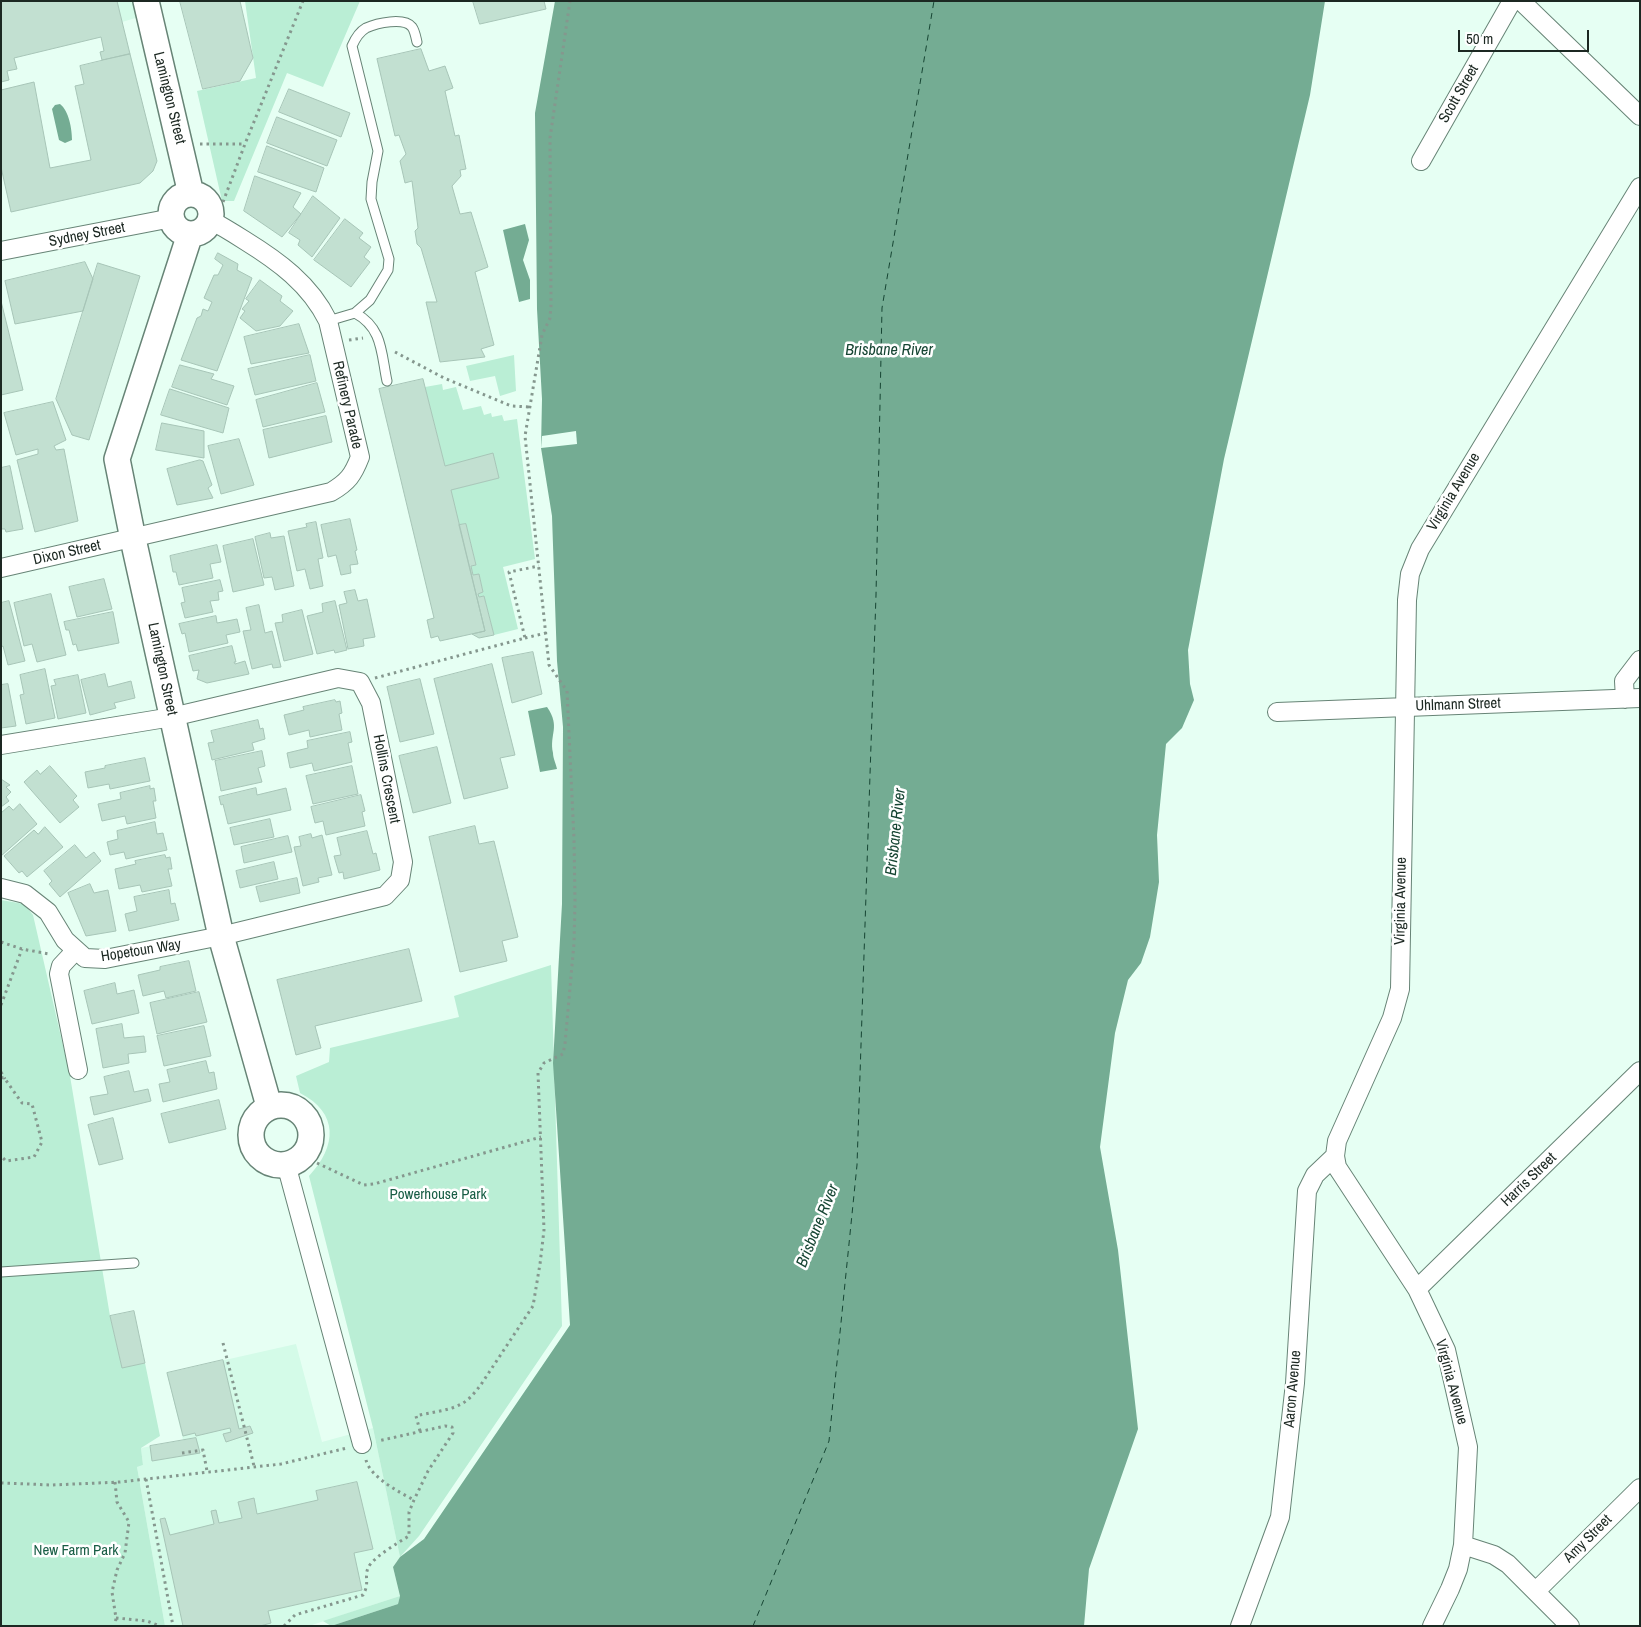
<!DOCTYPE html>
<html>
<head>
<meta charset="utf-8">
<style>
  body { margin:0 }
  #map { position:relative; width:1641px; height:1627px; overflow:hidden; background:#e6fff3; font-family:"Archivo Narrow",sans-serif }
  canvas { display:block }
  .frame { position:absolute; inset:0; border:2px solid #1c2822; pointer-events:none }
  .scale { position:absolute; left:1458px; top:30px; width:131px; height:22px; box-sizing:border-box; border:2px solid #1c2822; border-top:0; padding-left:6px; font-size:15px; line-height:18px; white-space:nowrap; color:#1c2822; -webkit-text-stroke:4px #fff; paint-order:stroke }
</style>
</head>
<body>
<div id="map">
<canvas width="1641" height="1627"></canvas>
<div class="frame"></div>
<div class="scale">50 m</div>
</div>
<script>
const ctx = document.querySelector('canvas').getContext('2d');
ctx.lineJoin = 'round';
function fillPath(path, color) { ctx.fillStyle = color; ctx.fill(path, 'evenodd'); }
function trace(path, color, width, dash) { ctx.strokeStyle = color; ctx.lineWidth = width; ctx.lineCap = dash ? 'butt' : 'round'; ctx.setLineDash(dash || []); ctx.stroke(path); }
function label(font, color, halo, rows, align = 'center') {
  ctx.font = font + ' "Archivo Narrow",sans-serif'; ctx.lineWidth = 5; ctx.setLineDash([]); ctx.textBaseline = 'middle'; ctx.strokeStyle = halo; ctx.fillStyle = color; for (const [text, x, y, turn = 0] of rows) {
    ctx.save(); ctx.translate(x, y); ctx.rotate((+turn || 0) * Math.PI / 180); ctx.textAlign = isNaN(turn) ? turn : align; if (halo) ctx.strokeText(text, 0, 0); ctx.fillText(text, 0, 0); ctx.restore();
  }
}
fillPath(new Path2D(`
  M 117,1 L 135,1 L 139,17 L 122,22 Z
  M 296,1344 L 322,1442 L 373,1428 L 400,1557 L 393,1567 L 400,1596 L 309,1626 L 165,1626 L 137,1467 L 143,1465 L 141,1448 L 183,1440 L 167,1373 Z`), '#d4fbe8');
fillPath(new Path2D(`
  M 245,1 L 360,1 L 323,87 L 287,73 L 234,201 L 222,201 L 197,91 L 256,78 Z
  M 514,355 L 516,391 L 500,396 L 495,376 L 470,381 L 466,366 Z
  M 442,384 L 443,390 L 456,387 L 463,410 L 481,406 L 484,415 L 491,413 L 492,417 L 502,415 L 504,421 L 517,419 L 535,559 L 503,567 L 518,629 L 494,635 L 484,596 L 479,597 L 478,594 L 483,592 L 479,574 L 473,575 L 471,566 L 476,565 L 466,524 L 459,525 L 451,490 L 499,478 L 493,454 L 445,466 L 425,387 Z
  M 1,900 L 24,904 L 33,915 L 70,1076 L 110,1316 L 122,1367 L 145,1363 L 160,1436 L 141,1448 L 143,1465 L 137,1467 L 165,1626 L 1,1626 Z
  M 551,965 L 562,1326 L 419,1536 L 400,1557 L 373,1428 L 309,1176 C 337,1146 339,1113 300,1093 L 296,1076 L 329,1062 L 330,1048 L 459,1017 L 454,996 Z
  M 400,1596 L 398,1604 L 331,1626 L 323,1621 Z`), '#baeed5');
fillPath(new Path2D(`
  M 555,1 L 1325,1 L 1310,95 L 1224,459 L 1188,650 L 1190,684 L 1194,700 L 1182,728 L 1166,744 L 1157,835 L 1159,882 L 1150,937 L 1141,963 L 1128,980 L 1115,1033 L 1100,1147 L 1118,1250 L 1138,1429 L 1089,1569 L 1084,1626 L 331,1626 L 398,1604 L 400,1596 L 393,1567 L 400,1557 L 424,1539 L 570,1325 L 553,1063 L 562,904 L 563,727 L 557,661 L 552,516 L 541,448 L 542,399 L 537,309 L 535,113 Z
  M 60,104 C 69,111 72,129 72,140 L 65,143 L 59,140 L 52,109 L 55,105 Z
  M 525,224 L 529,240 L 523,260 L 530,280 L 530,299 L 519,302 L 503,230 Z
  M 547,707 C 561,727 549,734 553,753 C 553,758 556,764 557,769 L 540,772 L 528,711 Z`), '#74ac93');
fillPath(new Path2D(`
  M 576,431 L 577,444 L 541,448 L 542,436 Z`), '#e6fff3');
trace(new Path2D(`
  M 753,1626 L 829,1441 L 857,1165 L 876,595 L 882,308 L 934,1`), '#164533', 1, [6, 5]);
const building = new Path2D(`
  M 1,1 L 117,1 L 130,54 L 102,60 L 100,52 L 104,51 L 101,37 L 14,58 L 17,69 L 7,71 L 9,80 L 1,82 Z
  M 180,1 L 240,1 L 253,58 L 240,81 L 203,89 Z
  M 473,1 L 544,1 L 546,9 L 480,24 Z
  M 421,49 L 429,71 L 445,66 L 453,88 L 445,91 L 455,136 L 459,135 L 466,169 L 460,170 L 461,176 L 452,186 L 460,214 L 471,212 L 488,267 L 475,272 L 494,345 L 481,349 L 485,357 L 440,362 L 426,302 L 437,302 L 421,248 L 417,244 L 415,231 L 418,228 L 412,181 L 405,183 L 400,161 L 406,154 L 399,135 L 395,136 L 377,59 Z
  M 130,54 L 157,161 L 153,171 L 140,183 L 11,212 L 1,167 L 1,90 L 34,82 L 50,168 L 91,160 L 75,86 L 84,84 L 80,66 Z
  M 289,89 L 350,113 L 341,137 L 279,112 Z
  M 277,117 L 337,140 L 327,166 L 267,143 Z
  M 267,146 L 324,168 L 316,192 L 258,172 Z
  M 255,176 L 301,193 L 293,207 L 301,214 L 282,237 L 244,211 Z
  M 313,196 L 340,218 L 312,257 L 298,245 L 300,240 L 289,233 Z
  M 345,219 L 363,233 L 359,238 L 371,247 L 364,257 L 370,262 L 351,287 L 314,260 Z
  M 218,253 L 238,264 L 237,270 L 252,278 L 217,371 L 181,360 L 197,318 L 201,316 L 203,309 L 208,311 L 212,302 L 204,298 L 214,275 L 218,275 L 223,265 L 215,259 Z
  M 85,262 L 93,279 L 83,311 L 15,324 L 5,281 Z
  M 98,263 L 140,276 L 89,440 L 72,435 L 56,399 Z
  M 260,280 L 282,296 L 280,301 L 293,311 L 280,326 L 256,331 L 240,318 L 245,311 L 242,309 L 249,301 L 246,299 Z
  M 1,301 L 23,390 L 1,395 Z
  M 299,324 L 309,353 L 251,364 L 244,337 Z
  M 310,355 L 316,381 L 255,395 L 248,369 Z
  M 180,365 L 214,374 L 211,379 L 234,386 L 227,405 L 172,387 Z
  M 423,379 L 445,466 L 493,453 L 499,478 L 451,490 L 485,631 L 440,641 L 438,636 L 431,638 L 427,620 L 434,618 L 379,389 Z
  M 317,383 L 325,412 L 263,427 L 256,400 Z
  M 170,389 L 229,408 L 223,433 L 161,415 Z
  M 53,402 L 66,440 L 54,446 L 56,450 L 64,449 L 78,521 L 35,532 L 17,460 L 38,454 L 38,449 L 16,455 L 4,413 Z
  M 326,416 L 332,442 L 269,458 L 263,430 Z
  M 162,423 L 204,431 L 204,458 L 156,450 Z
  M 239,439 L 254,485 L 221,494 L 208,446 Z
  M 200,460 L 203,461 L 212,485 L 208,488 L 213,498 L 177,505 L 167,469 Z
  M 10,466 L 23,529 L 6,532 L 5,529 L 1,529 L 1,468 Z
  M 350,519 L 357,550 L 355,551 L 358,564 L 350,565 L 351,573 L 341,575 L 336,555 L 328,557 L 321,525 Z
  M 316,522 L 323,558 L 318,559 L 323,586 L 310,589 L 305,569 L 297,571 L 288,531 L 307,527 L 306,524 Z
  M 466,524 L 476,565 L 471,566 L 473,575 L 479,574 L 483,592 L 478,594 L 479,597 L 484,596 L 494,635 L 479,638 L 472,634 L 485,631 L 459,525 Z
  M 270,533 L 271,538 L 284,536 L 294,586 L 275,590 L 272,577 L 264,578 L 255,537 Z
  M 253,539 L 264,585 L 233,592 L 223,546 Z
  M 217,545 L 221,562 L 210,564 L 213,578 L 179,585 L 176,572 L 173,572 L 170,556 Z
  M 104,579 L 112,609 L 77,617 L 69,587 Z
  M 220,580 L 223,591 L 218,592 L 219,600 L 210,601 L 213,612 L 185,618 L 181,603 L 185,602 L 182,588 Z
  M 355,590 L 358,601 L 367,599 L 375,637 L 363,639 L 364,646 L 348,649 L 339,605 L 347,603 L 344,592 Z
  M 51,594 L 66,655 L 37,662 L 32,644 L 24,646 L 14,603 Z
  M 9,601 L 25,661 L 8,665 L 3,646 L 1,647 L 1,603 Z
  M 335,601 L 347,650 L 335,653 L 334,650 L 317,654 L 307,616 L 323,612 L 322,604 Z
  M 259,605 L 265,633 L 272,631 L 281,667 L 273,668 L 272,664 L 252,669 L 243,631 L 251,630 L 246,608 Z
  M 302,610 L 313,654 L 284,661 L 275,623 L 283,622 L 282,615 Z
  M 113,612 L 119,643 L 78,651 L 76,644 L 73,645 L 69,630 L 66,630 L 64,622 Z
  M 216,616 L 217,623 L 237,619 L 240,632 L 226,635 L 228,643 L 189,652 L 185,633 L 182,634 L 179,624 Z
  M 232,646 L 236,662 L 234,662 L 235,664 L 245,661 L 249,674 L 207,683 L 197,679 L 199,670 L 193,671 L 189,656 Z
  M 533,652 L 542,694 L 512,703 L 502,658 Z
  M 492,664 L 515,755 L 500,758 L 508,788 L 464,799 L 434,679 Z
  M 45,669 L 55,718 L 26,724 L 20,695 L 24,694 L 20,675 Z
  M 105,674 L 108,687 L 131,681 L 135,698 L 114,703 L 116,708 L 90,715 L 81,680 Z
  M 78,675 L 86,713 L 58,719 L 51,686 L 56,685 L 54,680 Z
  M 420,679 L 434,734 L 400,742 L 387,687 Z
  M 8,684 L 16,726 L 1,728 L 1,685 Z
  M 335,700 L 336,702 L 340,701 L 342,713 L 339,714 L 342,730 L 310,737 L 309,730 L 289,735 L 284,715 L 304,710 L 303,707 Z
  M 258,720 L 260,729 L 263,728 L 265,739 L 252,743 L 254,750 L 212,760 L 208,743 L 214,742 L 211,731 Z
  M 350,732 L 352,742 L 348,743 L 352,762 L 314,771 L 312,763 L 290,768 L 287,753 L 308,748 L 307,741 Z
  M 437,747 L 451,803 L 413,813 L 399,756 Z
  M 262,751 L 265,766 L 258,768 L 262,782 L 221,791 L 215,761 Z
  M 145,758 L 150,781 L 110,789 L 109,784 L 88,788 L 85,772 L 105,768 L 105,766 Z
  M 50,766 L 77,796 L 73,800 L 79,807 L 60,823 L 24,782 L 37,770 L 40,774 Z
  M 352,766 L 358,794 L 313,804 L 306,776 Z
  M 1,779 L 10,785 L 6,787 L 11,792 L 6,797 L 9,801 L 1,807 Z
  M 150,786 L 150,789 L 154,788 L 156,801 L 153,801 L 156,818 L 127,824 L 125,816 L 102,821 L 98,804 L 121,799 L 120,793 Z
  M 256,788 L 257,795 L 286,788 L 291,810 L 228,824 L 223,804 L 221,805 L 219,797 Z
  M 361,795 L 365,811 L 362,812 L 365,826 L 326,835 L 323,821 L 315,823 L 311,807 Z
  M 20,804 L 37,824 L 1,856 L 1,813 L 9,806 L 13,810 Z
  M 270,819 L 274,837 L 234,845 L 230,828 Z
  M 155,822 L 157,834 L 163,833 L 167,850 L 126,859 L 124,852 L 110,855 L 107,842 L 118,839 L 117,831 Z
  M 475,826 L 479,844 L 494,841 L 518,937 L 502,941 L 507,961 L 460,972 L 429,837 Z
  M 45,827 L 63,847 L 27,877 L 22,871 L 19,873 L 4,856 L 34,830 L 38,834 Z
  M 367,831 L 373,854 L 376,853 L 380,870 L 344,879 L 343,872 L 339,873 L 334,856 L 341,855 L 337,838 Z
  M 311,834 L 312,838 L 322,835 L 332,875 L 318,878 L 319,882 L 303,886 L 294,847 L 301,846 L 299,837 Z
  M 288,836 L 292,852 L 244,863 L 241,847 Z
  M 75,845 L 86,858 L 94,852 L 101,861 L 60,897 L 49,884 L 52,881 L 44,871 Z
  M 165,855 L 166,858 L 170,857 L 172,869 L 168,869 L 172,886 L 142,892 L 140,885 L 119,889 L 115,869 L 136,864 L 135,861 Z
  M 274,862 L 278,879 L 240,888 L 236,871 Z
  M 297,878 L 300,893 L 260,902 L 256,887 Z
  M 90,884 L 94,893 L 108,890 L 116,931 L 86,936 L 68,893 Z
  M 169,890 L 171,904 L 175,903 L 179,920 L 129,931 L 125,914 L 137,911 L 134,897 Z
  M 409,949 L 422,1001 L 315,1026 L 321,1048 L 296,1055 L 277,980 Z
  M 189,961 L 196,991 L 166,998 L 164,991 L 143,996 L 138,975 L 160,970 L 160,967 Z
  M 115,983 L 117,994 L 134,990 L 139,1013 L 92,1024 L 84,991 Z
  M 199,992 L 207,1022 L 157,1034 L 150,1003 Z
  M 122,1024 L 124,1038 L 144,1036 L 146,1052 L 128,1054 L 129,1063 L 103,1068 L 96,1029 Z
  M 204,1026 L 211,1056 L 164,1066 L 157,1036 Z
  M 206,1061 L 209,1073 L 214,1072 L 217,1089 L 163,1102 L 159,1084 L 170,1082 L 167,1070 Z
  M 129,1071 L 134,1092 L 148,1089 L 151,1101 L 94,1115 L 90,1097 L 108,1094 L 104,1077 Z
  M 219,1100 L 226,1129 L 169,1143 L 161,1114 Z
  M 113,1118 L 123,1159 L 99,1165 L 88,1125 Z
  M 134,1311 L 145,1363 L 122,1368 L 110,1316 Z
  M 223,1360 L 239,1429 L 250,1426 L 253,1433 L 226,1442 L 223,1434 L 231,1432 L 230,1428 L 196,1436 L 195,1433 L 183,1436 L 167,1373 Z
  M 196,1438 L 200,1453 L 152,1461 L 150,1446 Z
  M 357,1482 L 373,1549 L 354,1553 L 362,1590 L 268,1611 L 271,1623 L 260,1626 L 183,1626 L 160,1519 L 165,1518 L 170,1535 L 214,1524 L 211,1511 L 216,1510 L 219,1523 L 242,1518 L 238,1502 L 254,1498 L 257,1514 L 318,1500 L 316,1491 Z`);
fillPath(building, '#c2e0d1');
trace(building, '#a7c5b7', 1);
const lane = new Path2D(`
  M 355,313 C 383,328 381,353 387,381
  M 328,321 L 355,313 L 370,300 L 388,270 L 389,259 L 371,199 L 372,182 L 378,151 L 352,46 C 355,39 359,32 366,28 C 377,23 404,17 412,27 C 415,31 416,38 417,42
  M 1,1272 L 134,1263`);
const street = new Path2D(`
  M 1521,1 L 1640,116
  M 1421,161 L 1512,1
  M 1,251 L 172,218
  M 1,568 L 331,492 C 348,482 353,475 360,457 L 328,321 C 310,284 278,261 244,240 C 233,233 222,226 210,220
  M 1625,699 L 1624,681 L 1640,660
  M 1277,712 L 1640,698
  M 1,745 L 172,717 L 338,678 L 360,682 L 371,703 L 403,862 L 400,880 L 385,896 L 221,936 L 105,959 L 85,958 L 65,940 L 48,912 L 25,894 L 1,888
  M 76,950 L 61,966 L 59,974 L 78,1070
  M 286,1164 L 362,1444
  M 1417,1289 L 1640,1071
  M 1463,1545 L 1494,1555 L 1508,1564 L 1570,1626
  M 1536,1591 L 1640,1488
  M 1240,1626 L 1280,1517 L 1295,1383 L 1307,1191 L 1315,1175 L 1335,1156
  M 1432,1626 L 1450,1589 L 1458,1569 L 1463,1545 L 1468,1447 L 1446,1350 L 1417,1289 L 1337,1167 L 1335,1156 L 1337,1141 L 1392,1018 L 1400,989 L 1407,600 L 1410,574 L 1420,549 L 1640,187`);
const secondary = new Path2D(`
  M 146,1 L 191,194
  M171 214a20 20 0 1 1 40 0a20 20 0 1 1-40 0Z
  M 190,234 L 117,459 L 133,539 L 221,936 L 269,1106
  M251 1135a30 30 0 1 1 60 0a30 30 0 1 1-60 0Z`);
trace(lane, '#678476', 11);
trace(street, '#678476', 20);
trace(secondary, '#678476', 28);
trace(new Path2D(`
  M 200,144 L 245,144
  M 223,202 L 245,144 L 303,1
  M 349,340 L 363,338
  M 395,352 L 444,378 L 511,406 L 530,407
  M 525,638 L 546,633
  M 375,678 L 525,638 L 509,572 L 539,566
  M 1,942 L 22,949 L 49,954
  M 1,1005 L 22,949
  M 1,1072 L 5,1079
  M 1,1077 L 5,1079 L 22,1103 L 32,1104 L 42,1142 L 34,1157 L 6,1161 L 1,1156
  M 317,1163 L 364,1185 L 374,1184 L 541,1137
  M 223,1343 L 254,1466
  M 420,1431 L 416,1416 C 431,1412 450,1411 463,1403 C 470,1399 475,1392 480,1386 L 533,1306 L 540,1264 L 544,1230 L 538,1073 L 544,1063 L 563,1054 L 565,1044 L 574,943 L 575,901 L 574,839 L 567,691 L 549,665 L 525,436 L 542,335 L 550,318 L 551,306 L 550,138 L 570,1
  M 182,1453 L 203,1450 L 207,1471
  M 366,1460 C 370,1477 399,1492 414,1500
  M 146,1479 L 173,1626
  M 115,1482 L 117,1502 L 129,1522 L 125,1553 L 117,1570 L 112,1592 L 116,1618 L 115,1626
  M 1,1483 L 52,1485 L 120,1482 L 281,1464 L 347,1448
  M 116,1618 L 147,1621 L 160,1626
  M 284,1626 L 295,1615 L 363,1595 C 370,1583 364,1578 368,1568 C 372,1558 399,1542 409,1536 L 409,1512 L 414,1500 L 428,1471 L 453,1433 L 452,1427 L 445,1426 L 378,1441`), '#85978e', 3, [2.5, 4]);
trace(lane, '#fff', 9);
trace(street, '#fff', 18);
trace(secondary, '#fff', 25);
label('15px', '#1c2822', '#fff', [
  ["Scott Street",1459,94,-60],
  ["Lamington Street",169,98,76],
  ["Sydney Street",87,235,-11],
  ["Refinery Parade",347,405,77],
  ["Virginia Avenue",1454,492,-59],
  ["Dixon Street",67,553,-13],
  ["Lamington Street",162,669,78],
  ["Uhlmann Street",1458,705,-2],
  ["Hollins Crescent",386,779,79],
  ["Virginia Avenue",1401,901,-89],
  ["Hopetoun Way",141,951,-9],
  ["Harris Street",1529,1180,-44],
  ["Virginia Avenue",1451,1382,75],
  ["Aaron Avenue",1293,1389,-85],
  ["Amy Street",1588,1539,-45]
]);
label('15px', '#185d45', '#fff', [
  ["Powerhouse Park",438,1195],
  ["New Farm Park",76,1551]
]);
label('italic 16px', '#164533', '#fff', [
  ["Brisbane River",889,351],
  ["Brisbane River",896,832,-84],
  ["Brisbane River",818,1226,-68]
]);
</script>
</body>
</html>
